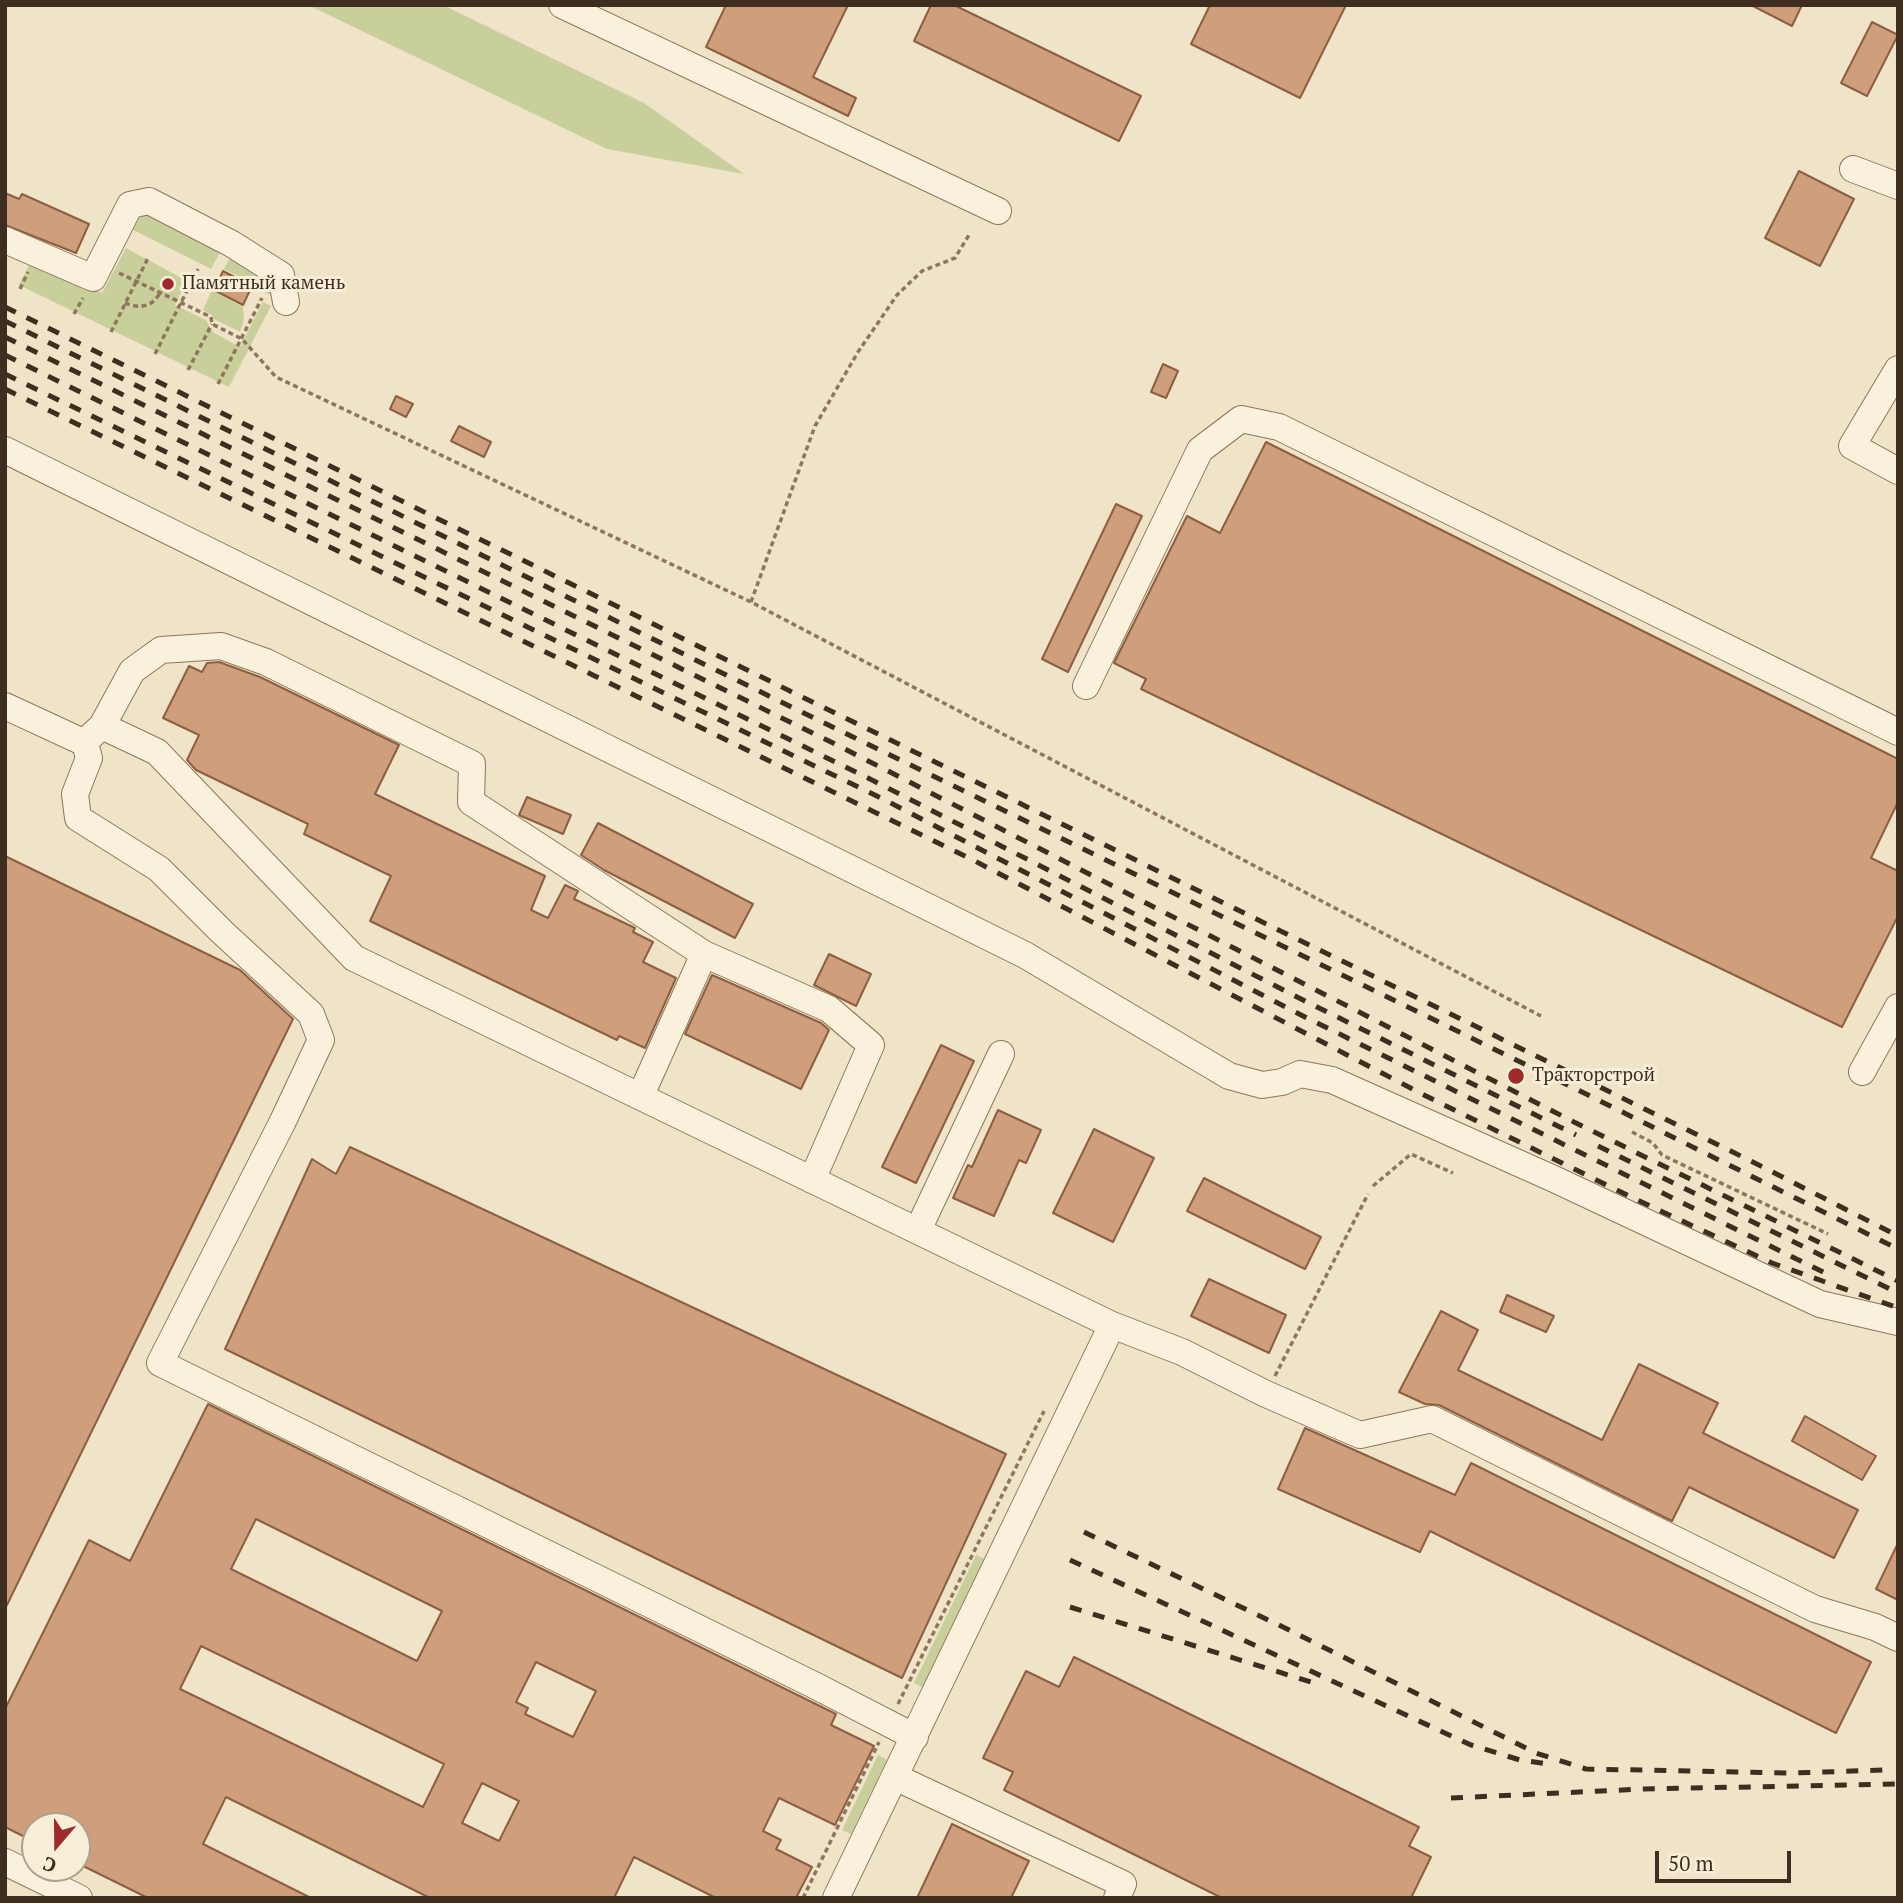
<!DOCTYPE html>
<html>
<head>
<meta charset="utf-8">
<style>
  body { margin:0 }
  #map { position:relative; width:1903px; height:1903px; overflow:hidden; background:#f0e4c8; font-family:"PT Serif",serif }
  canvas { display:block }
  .frame { position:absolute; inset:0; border:7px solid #3d2e20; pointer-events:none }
  .north { position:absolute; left:21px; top:1812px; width:70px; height:70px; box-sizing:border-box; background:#f7eed8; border:2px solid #ada18e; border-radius:50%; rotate:200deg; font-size:19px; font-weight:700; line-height:28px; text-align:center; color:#3d2e20 }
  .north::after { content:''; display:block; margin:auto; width:24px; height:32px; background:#9e2a2b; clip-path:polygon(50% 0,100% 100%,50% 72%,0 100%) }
  .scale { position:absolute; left:1655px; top:1851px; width:136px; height:32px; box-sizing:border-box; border:4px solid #3d2e20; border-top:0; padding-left:9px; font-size:21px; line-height:24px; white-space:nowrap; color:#3d2e20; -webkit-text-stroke:5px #f7eed8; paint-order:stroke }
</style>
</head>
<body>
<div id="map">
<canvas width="1903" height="1903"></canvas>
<div class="frame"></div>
<div class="north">С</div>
<div class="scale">50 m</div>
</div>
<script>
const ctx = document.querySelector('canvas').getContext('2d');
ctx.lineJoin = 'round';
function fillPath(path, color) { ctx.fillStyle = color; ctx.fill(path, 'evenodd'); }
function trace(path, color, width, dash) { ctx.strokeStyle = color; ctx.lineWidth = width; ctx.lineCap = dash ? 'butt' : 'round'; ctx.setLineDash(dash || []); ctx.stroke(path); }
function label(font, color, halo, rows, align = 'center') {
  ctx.font = font + ' "PT Serif",serif'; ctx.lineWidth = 6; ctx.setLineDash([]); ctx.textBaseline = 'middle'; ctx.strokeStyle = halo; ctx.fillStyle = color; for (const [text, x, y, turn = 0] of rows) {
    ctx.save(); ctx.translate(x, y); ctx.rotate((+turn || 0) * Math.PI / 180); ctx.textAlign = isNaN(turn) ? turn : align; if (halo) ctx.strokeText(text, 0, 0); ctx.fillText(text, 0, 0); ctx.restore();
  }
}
fillPath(new Path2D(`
  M 308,5 L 443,5 L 644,103 L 744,174 L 607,149 Z
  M 146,205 L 224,245 L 211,269 L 133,230 Z
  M 126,248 L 187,281 L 175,305 L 206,320 L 213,332 L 240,347 L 263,302 L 271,306 L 229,387 L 19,285 L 31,261 L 102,293 Z
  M 233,252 L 272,277 L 275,298 L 260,289 L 262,283 L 250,277 L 247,281 L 224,269 Z
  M 212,290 L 243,307 L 244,320 L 240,332 L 214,319 L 212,315 L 203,310 Z
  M 976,1555 L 985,1559 L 923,1688 L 914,1683 Z
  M 878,1755 L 887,1760 L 851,1834 L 842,1830 Z`), '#c9cf9b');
const building = new Path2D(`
  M 726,5 L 848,5 L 813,77 L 856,98 L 848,116 L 706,47 Z
  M 931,5 L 954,5 L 1141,96 L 1119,141 L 914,41 Z
  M 1210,5 L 1346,5 L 1300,98 L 1191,44 Z
  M 1751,5 L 1802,5 L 1792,26 Z
  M 1872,22 L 1898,35 L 1867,96 L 1841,83 Z
  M 1799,171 L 1854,199 L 1820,266 L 1765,238 Z
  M 5,193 L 19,199 L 22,194 L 89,224 L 76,253 L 5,225 Z
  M 223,271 L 252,286 L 243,305 L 214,290 Z
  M 1163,364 L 1178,371 L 1166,398 L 1151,392 Z
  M 396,396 L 413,404 L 406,417 L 390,409 Z
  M 459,426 L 491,442 L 484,457 L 451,441 Z
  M 1266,442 L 1898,759 L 1898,802 L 1871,858 L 1898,871 L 1898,916 L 1842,1027 L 1141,689 L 1146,679 L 1114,663 L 1187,516 L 1220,533 Z
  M 1116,504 L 1142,516 L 1068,672 L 1042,659 Z
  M 219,662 L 260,677 L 399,745 L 375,794 L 545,876 L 531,910 L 548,918 L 565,885 L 578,891 L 574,899 L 635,928 L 633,932 L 653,942 L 643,962 L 676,978 L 645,1048 L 619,1036 L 617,1040 L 370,921 L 391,876 L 304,834 L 308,824 L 196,770 L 187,760 L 199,735 L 163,718 L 189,666 L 202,672 L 207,663 Z
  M 527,797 L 571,815 L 563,834 L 519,815 Z
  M 598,823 L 753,904 L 735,938 L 604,870 L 581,855 Z
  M 5,856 L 240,970 L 293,1019 L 5,1609 Z
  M 829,954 L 871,974 L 856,1006 L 814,985 Z
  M 712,975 L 821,1023 L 829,1030 L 801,1089 L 685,1034 Z
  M 941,1045 L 974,1061 L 916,1183 L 882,1167 Z
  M 998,1110 L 1041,1130 L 1026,1163 L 1019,1160 L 994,1216 L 953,1198 L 968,1165 L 972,1167 Z
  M 1094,1129 L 1154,1158 L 1113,1242 L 1053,1213 Z
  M 350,1147 L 1006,1454 L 902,1678 L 225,1349 L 312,1159 L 336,1174 Z
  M 1204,1178 L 1321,1237 L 1305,1269 L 1187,1211 Z
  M 1209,1279 L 1286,1315 L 1269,1353 L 1191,1316 Z
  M 1507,1295 L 1554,1316 L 1546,1332 L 1500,1312 Z
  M 1441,1311 L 1478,1330 L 1458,1370 L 1602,1440 L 1639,1364 L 1718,1403 L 1703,1433 L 1858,1510 L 1834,1558 L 1689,1487 L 1672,1521 L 1439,1405 L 1425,1404 L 1399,1392 Z
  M 208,1404 L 836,1714 L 831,1725 L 874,1746 L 835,1825 L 779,1798 L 763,1831 L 781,1840 L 776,1849 L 812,1867 L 796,1898 L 716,1898 L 634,1857 L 614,1898 L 430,1898 L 226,1797 L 203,1844 L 311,1898 L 148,1898 L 77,1863 L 77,1826 L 35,1826 L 35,1842 L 5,1827 L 5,1709 L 89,1540 L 130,1561 ZM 256,1519 L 442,1611 L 417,1661 L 231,1569 ZM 201,1646 L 444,1764 L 423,1807 L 180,1689 ZM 536,1662 L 596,1691 L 573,1737 L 525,1714 L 528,1708 L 516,1702 ZM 482,1783 L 519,1801 L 499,1841 L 462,1823 Z
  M 1805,1416 L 1876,1456 L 1862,1480 L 1792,1441 Z
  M 1305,1428 L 1455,1495 L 1471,1463 L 1871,1662 L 1836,1733 L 1430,1531 L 1420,1552 L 1278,1489 Z
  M 1898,1543 L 1898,1600 L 1876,1589 Z
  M 1074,1657 L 1419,1827 L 1409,1846 L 1431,1857 L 1411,1898 L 1222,1898 L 1004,1790 L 1013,1772 L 983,1758 L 1026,1671 L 1059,1687 Z
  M 952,1824 L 1029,1861 L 1011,1898 L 917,1898 Z`);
fillPath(building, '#cf9f7d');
trace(building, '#8d5f41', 2);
const minor = new Path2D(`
  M 562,5 L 998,211
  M 1853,169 L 1898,186
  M 5,240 L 93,278 L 130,205 L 149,201 L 232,244 L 281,275 L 286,302
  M 1898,369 L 1852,446 L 1898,471
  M 5,450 L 1025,955 L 1229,1076 L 1262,1085 L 1282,1082 L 1300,1074 L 1332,1080 L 1554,1179 L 1820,1304 L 1898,1322
  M 1086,686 L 1200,450 L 1241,419 L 1279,427 L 1898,732
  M 5,706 L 85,743 L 89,758 L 75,794 L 78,818 L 159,869 L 222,932 L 311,1014 L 321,1040 L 283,1121 L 160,1363 L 814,1685 L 915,1737
  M 102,726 L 157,752 L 354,958 L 1112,1325 L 1182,1352 L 1266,1394 L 1360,1435 L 1432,1419 L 1815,1609 L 1875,1627 L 1898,1638
  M 91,736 L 102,726 L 132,671 L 161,650 L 221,646 L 266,662 L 472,764 L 471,802 L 704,954 L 829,1009 L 871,1045 L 812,1180
  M 1862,1072 L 1898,1007
  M 641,1095 L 704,954
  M 918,1230 L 1001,1054
  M 895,1777 L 1123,1884 L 1117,1898
  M 5,1862 L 79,1898
  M 836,1898 L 1112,1325`);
trace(minor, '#8d765c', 28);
trace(new Path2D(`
  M 119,273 L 211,317 L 212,324 L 242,339 L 276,377 L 751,602 L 1541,1016
  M 20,289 L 28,272
  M 125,303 C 140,309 152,307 160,293
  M 74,314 L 83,298
  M 111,332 L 149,256
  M 155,354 L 198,269
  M 188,370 L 212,324
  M 218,384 L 262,298
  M 751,602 L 815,426 L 858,352 L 897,295 L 922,271 L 955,258 L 969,235
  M 1632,1132 L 1653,1143 L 1662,1155 L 1828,1234
  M 1373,1186 L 1411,1154 L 1453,1173
  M 1275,1376 L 1368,1194
  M 898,1704 L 1044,1411
  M 803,1898 L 879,1742`), '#8d765c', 3.5, [5, 3.5]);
trace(minor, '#faf1dc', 26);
trace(new Path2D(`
  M 5,307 L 1751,1161 L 1898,1236
  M 5,321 L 767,695 L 1572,1087 L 1898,1249
  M 5,337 L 841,747 L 1576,1123 L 1898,1281
  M 5,355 L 870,779 L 1305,1001 L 1576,1135
  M 5,374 L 885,800 L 1305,1017 L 1825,1273
  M 5,389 L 973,860 L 1426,1096 L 1633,1198 L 1772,1263 L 1898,1308
  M 1598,1146 L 1898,1293
  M 1084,1532 L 1285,1628 L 1536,1753 L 1586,1769 L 1792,1773 L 1885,1770
  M 1070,1560 L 1471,1745 L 1520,1760 L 1548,1764
  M 1070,1607 L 1314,1683
  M 1451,1798 L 1644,1789 L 1898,1784`), '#3d2e20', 5, [12, 12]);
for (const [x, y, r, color] of [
  [168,284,7,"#9e2a2b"],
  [1516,1076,9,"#9e2a2b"]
]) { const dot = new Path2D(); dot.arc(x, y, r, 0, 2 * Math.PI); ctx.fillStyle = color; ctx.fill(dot); trace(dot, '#f7eed8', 2.5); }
label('19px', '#3d2e20', '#f7eed8', [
  ["Памятный камень",182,284],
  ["Тракторстрой",1532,1076]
], 'left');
</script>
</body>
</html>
